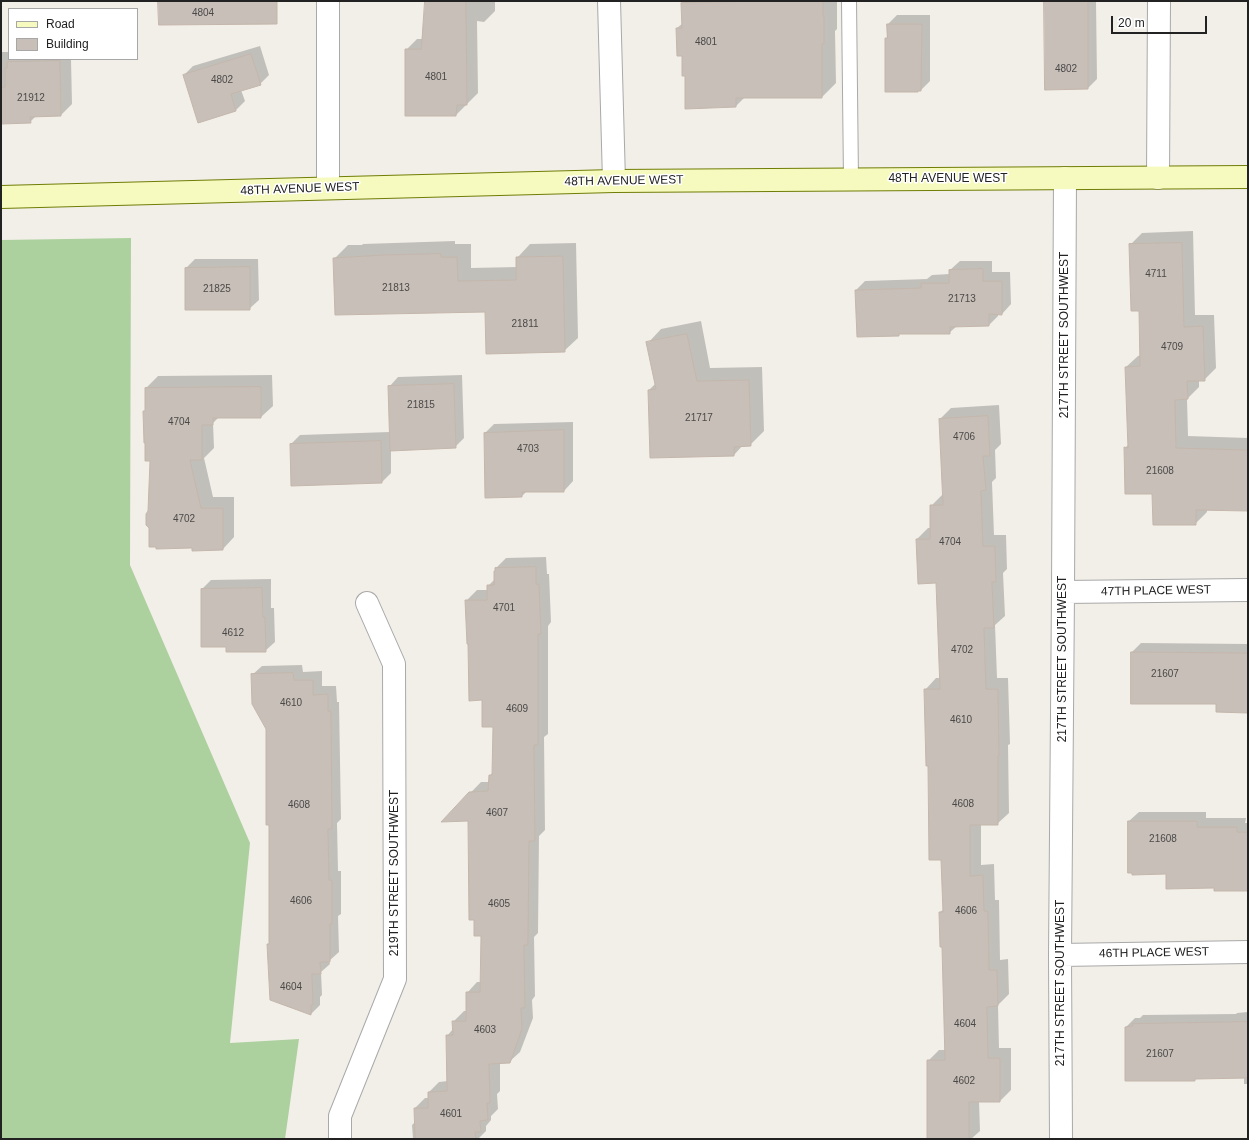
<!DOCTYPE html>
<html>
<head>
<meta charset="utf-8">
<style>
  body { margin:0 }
  #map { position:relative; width:1249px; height:1140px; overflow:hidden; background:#f2efe9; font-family:Helvetica,sans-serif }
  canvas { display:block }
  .frame { position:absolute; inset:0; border:2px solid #222; pointer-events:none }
  .legend { position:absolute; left:8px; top:8px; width:130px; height:52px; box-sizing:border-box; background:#fff; border:1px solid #a7a7a7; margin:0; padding:5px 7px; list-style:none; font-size:12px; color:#222 }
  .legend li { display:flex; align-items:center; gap:8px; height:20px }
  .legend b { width:20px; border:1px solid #a7a7a7 }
  .scale { position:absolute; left:1111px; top:16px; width:96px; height:18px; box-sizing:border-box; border:2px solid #222; border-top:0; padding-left:5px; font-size:12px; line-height:14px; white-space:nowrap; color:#222; -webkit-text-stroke:3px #fff; paint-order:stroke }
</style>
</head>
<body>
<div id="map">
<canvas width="1249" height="1140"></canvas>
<div class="frame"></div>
<ul class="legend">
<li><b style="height:5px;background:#f7fabf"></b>Road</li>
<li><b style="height:11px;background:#c7bfb8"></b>Building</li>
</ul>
<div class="scale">20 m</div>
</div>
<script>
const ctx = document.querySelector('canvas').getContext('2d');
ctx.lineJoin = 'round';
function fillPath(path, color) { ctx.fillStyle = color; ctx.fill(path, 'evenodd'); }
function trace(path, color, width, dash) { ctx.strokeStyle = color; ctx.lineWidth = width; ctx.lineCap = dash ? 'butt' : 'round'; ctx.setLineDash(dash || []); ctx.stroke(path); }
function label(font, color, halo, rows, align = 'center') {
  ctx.font = font + ' Helvetica,sans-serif'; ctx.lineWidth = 3; ctx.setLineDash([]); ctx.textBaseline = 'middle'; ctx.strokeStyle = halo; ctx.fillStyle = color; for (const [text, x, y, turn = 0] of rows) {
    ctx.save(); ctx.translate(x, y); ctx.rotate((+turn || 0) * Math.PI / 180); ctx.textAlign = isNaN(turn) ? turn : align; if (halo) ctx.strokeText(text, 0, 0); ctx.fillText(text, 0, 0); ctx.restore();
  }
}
fillPath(new Path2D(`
  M 131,238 L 130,565 L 250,843 L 230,1043 L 299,1039 L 285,1139 L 1,1139 L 1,831 L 2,827 L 1,825 L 1,240 Z`), '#add19e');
fillPath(new Path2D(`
  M 426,1 L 495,1 L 495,11 L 484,22 L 477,21 L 478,93 L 456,115 L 406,50 L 417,39 L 423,39 Z
  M 682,1 L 836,1 L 837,2 L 837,29 L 835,31 L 836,83 L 822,97 L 745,97 L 736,106 L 686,108 L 686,75 L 677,28 L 683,23 Z
  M 1045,1 L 1096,1 L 1097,79 L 1088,88 Z
  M 897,15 L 930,15 L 930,81 L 921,90 L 886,39 L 888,37 L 888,24 Z
  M 260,46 L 269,75 L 260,84 L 241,90 L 245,101 L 236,110 L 184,75 L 193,66 Z
  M 1,52 L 9,52 L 9,59 L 71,59 L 72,104 L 61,115 L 37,115 L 30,122 L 1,121 Z
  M 1193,231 L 1195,315 L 1214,315 L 1216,368 L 1204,380 L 1199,380 L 1199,387 L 1187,399 L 1188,436 L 1248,438 L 1248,510 L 1207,509 L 1207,512 L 1195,524 L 1153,493 L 1125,448 L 1129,444 L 1126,367 L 1138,356 L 1141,355 L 1140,310 L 1130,245 L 1142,233 Z
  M 455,241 L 455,244 L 471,244 L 471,268 L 517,267 L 517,258 L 530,244 L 576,243 L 578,338 L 564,351 L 486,310 L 334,259 L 348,245 L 362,245 L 363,244 Z
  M 195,259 L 258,259 L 259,300 L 249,309 L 186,309 L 186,268 Z
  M 960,261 L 992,261 L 992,272 L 1010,272 L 1011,304 L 1002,314 L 998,314 L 998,316 L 989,325 L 957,326 L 949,333 L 900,333 L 898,335 L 856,290 L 865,281 L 927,279 L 932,275 L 950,274 L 950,270 Z
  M 701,321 L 710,368 L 762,367 L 764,431 L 750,445 L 743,445 L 734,455 L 649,390 L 656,383 L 648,343 L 661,329 Z
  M 272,375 L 273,406 L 261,417 L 219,417 L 213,423 L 214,448 L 204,458 L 213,497 L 234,497 L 234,537 L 223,549 L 193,547 L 150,527 L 151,460 L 144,412 L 146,410 L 146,388 L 158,376 Z
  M 462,375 L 464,438 L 455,447 L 391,450 L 391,473 L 382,482 L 292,484 L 291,444 L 300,435 L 390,432 L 389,387 L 398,377 Z
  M 999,405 L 1001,444 L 995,450 L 996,478 L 992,482 L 994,535 L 1006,535 L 1007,569 L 1003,573 L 1005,616 L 995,625 L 997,678 L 1008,678 L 1010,744 L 1008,745 L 1009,813 L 997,824 L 981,824 L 981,865 L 994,864 L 995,900 L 999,900 L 1000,960 L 1008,959 L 1009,994 L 998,1005 L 999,1048 L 1011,1048 L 1011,1090 L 1000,1101 L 979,1101 L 980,1131 L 971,1139 L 928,1139 L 928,1061 L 939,1050 L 945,1050 L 943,946 L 940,912 L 944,909 L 942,859 L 929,765 L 925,690 L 936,678 L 941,678 L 937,582 L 917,539 L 928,528 L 931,528 L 931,506 L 943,494 L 940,419 L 951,408 Z
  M 573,422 L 573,481 L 564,491 L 527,491 L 522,496 L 485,433 L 494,424 Z
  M 546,557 L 547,574 L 549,574 L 551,622 L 548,626 L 548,734 L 544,737 L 545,830 L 539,836 L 538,933 L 534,937 L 535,996 L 532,1000 L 533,1018 L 520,1052 L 509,1062 L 500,1063 L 500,1091 L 497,1094 L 498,1109 L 491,1116 L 491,1120 L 486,1126 L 486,1131 L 478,1139 L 413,1139 L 412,1125 L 415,1122 L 415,1108 L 425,1098 L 429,1098 L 429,1092 L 439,1082 L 448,1081 L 447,1036 L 453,1029 L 453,1022 L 464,1011 L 467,1011 L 467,993 L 477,982 L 482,982 L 482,935 L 469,820 L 443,821 L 481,782 L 489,782 L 490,776 L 493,772 L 494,726 L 483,699 L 466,601 L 477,590 L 488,590 L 488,586 L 495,579 L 496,568 L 506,558 Z
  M 271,579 L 271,608 L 274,608 L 275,642 L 265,651 L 227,646 L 202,589 L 211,580 Z
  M 1141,643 L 1248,644 L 1248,712 L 1217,703 L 1132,652 Z
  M 302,665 L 303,672 L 322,671 L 322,686 L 336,686 L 337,702 L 339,702 L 341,819 L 337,823 L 338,871 L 341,871 L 341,914 L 338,916 L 339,952 L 329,961 L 330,964 L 321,972 L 322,995 L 320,997 L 320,1005 L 311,1014 L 268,945 L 270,942 L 270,824 L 267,729 L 252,675 L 262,666 Z
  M 1139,812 L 1206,812 L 1206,818 L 1246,818 L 1245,823 L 1248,823 L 1248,890 L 1215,887 L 1167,873 L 1129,821 Z
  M 1248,1012 L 1248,1084 L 1244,1084 L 1244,1077 L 1197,1078 L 1194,1080 L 1126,1027 L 1135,1018 L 1140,1018 L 1143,1015 L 1236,1014 L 1237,1013 Z`), '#0003');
const building = new Path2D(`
  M 158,1 L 277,1 L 277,24 L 159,25 Z
  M 425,1 L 466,1 L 467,105 L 457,105 L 456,116 L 405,116 L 405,49 L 421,49 Z
  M 767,1 L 823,1 L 823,16 L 824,16 L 824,44 L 822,44 L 822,98 L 736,98 L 736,107 L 685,109 L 685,76 L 682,76 L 682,56 L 677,56 L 676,28 L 682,28 L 681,3 Z
  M 1044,1 L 1088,1 L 1088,89 L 1045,90 Z
  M 887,24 L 922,24 L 921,91 L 918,91 L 918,92 L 885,92 L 885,38 L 887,38 Z
  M 251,54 L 261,85 L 231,94 L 236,111 L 198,123 L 183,75 Z
  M 60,61 L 61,116 L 30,117 L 31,123 L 1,124 L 1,87 L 5,87 L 5,68 L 7,68 L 7,62 Z
  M 1182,243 L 1184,327 L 1203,326 L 1205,381 L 1187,381 L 1188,399 L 1175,400 L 1176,448 L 1248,450 L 1248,511 L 1196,510 L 1196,525 L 1153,525 L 1152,494 L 1125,494 L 1124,447 L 1128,448 L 1125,367 L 1140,366 L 1139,311 L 1131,311 L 1129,244 Z
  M 441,254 L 441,257 L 457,257 L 458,281 L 516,280 L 516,257 L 563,256 L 565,352 L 486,354 L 485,312 L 335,315 L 333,258 L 383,255 Z
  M 250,267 L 250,310 L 185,310 L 185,268 Z
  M 983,269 L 983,281 L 1002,281 L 1002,315 L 989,314 L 989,326 L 950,327 L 950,334 L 899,334 L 899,336 L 857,337 L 855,290 L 921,288 L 921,283 L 949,283 L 949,270 Z
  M 687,334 L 697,381 L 749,380 L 751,446 L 734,447 L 734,456 L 650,458 L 648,390 L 656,389 L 646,342 Z
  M 454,384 L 456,448 L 390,451 L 388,386 Z
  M 261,387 L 261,418 L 213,418 L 213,425 L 202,425 L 202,460 L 190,460 L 201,508 L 223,508 L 223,550 L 192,551 L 192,548 L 156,549 L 156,547 L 149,547 L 149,528 L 146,525 L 146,514 L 148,511 L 150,461 L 145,461 L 145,443 L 144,443 L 143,411 L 145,411 L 145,388 Z
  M 988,416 L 990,456 L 983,456 L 986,490 L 981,491 L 983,546 L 995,546 L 996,582 L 992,582 L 994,628 L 984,628 L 986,689 L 998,689 L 999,756 L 998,756 L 998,825 L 970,825 L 970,876 L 983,875 L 984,911 L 988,911 L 989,970 L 997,970 L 998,1006 L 987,1007 L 988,1058 L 1000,1058 L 1000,1102 L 969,1102 L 969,1139 L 927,1139 L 927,1060 L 945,1060 L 942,947 L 940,947 L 939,912 L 943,912 L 941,860 L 929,860 L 928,766 L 926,766 L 924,689 L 940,689 L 936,583 L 918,584 L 916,539 L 930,539 L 930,505 L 943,505 L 939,419 Z
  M 564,430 L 564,492 L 522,492 L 522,497 L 485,498 L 484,433 Z
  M 381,441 L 382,483 L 291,486 L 290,444 Z
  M 536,567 L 536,584 L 539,584 L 541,634 L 538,634 L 538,745 L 534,745 L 535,841 L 529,841 L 528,945 L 524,945 L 525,1008 L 521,1008 L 522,1029 L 510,1063 L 489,1064 L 490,1103 L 487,1103 L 488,1120 L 480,1121 L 481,1132 L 475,1132 L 476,1139 L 415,1139 L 414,1108 L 428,1108 L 428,1092 L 447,1091 L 446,1035 L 453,1035 L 452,1021 L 466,1021 L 466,992 L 480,992 L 481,936 L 474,936 L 474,920 L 469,920 L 468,821 L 441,822 L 469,792 L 488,791 L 489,775 L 492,775 L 493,727 L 482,727 L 482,700 L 469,701 L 468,644 L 467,644 L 465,600 L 487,600 L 487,585 L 494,585 L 494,571 L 495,571 L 495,568 Z
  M 262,588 L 263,617 L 265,617 L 266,652 L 226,652 L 226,647 L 201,647 L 201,589 Z
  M 1131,652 L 1248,653 L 1248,713 L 1216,712 L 1216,704 L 1131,704 Z
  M 293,673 L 294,680 L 313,680 L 313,695 L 328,694 L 328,711 L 331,711 L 332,829 L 328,829 L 329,880 L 332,880 L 332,924 L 330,924 L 330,962 L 320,962 L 321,974 L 312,974 L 313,1005 L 311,1005 L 311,1015 L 270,1000 L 267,944 L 269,944 L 269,825 L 266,825 L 266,729 L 252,704 L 251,674 Z
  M 1128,821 L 1197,821 L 1197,827 L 1237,827 L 1237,832 L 1248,832 L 1248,891 L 1214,891 L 1214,888 L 1166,889 L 1166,874 L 1132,875 L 1132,873 L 1128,873 Z
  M 1248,1022 L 1248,1078 L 1195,1079 L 1195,1081 L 1125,1081 L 1125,1027 L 1133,1026 L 1132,1024 Z`);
fillPath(building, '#c7bfb8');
trace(building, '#c4b6ab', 1);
const service = new Path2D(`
  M 849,1 L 851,180`);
const minor = new Path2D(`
  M 328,1 L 328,188
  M 609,1 L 614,181
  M 1158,178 L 1159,1
  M 1063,592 L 1248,590
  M 1060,955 L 1248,952
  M 340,1139 L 340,1116 L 395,979 L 394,664 L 367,603
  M 1061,1139 L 1060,955 L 1063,592 L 1065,178`);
const secondary = new Path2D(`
  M 1,197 L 614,181 L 1248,177`);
trace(service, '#a9a9a9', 16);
trace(minor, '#a9a9a9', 24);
trace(secondary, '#707d05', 24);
trace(service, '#fff', 14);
trace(minor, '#fff', 22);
trace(secondary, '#f7fabf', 22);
label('10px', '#4b4948', null, [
  ["4804",203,13],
  ["4801",706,42],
  ["4802",1066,69],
  ["4801",436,77],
  ["4802",222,80],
  ["21912",31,98],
  ["4711",1156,274],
  ["21813",396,288],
  ["21825",217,289],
  ["21713",962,299],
  ["21811",525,324],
  ["4709",1172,347],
  ["21815",421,405],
  ["21717",699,418],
  ["4704",179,422],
  ["4706",964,437],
  ["4703",528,449],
  ["21608",1160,471],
  ["4702",184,519],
  ["4704",950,542],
  ["4701",504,608],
  ["4612",233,633],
  ["4702",962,650],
  ["21607",1165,674],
  ["4610",291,703],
  ["4609",517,709],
  ["4610",961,720],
  ["4608",963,804],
  ["4608",299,805],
  ["4607",497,813],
  ["21608",1163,839],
  ["4606",301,901],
  ["4605",499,904],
  ["4606",966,911],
  ["4604",291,987],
  ["4604",965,1024],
  ["4603",485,1030],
  ["21607",1160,1054],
  ["4602",964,1081],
  ["4601",451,1114]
]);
label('12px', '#222', '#fff', [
  ["48TH AVENUE WEST",948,179],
  ["48TH AVENUE WEST",624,181,-1],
  ["48TH AVENUE WEST",300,189,-2],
  ["217TH STREET SOUTHWEST",1065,335,-90],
  ["47TH PLACE WEST",1156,591,-1],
  ["217TH STREET SOUTHWEST",1063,659,-90],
  ["219TH STREET SOUTHWEST",395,873,-90],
  ["46TH PLACE WEST",1154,953,-1],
  ["217TH STREET SOUTHWEST",1061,983,-90]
]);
</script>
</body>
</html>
